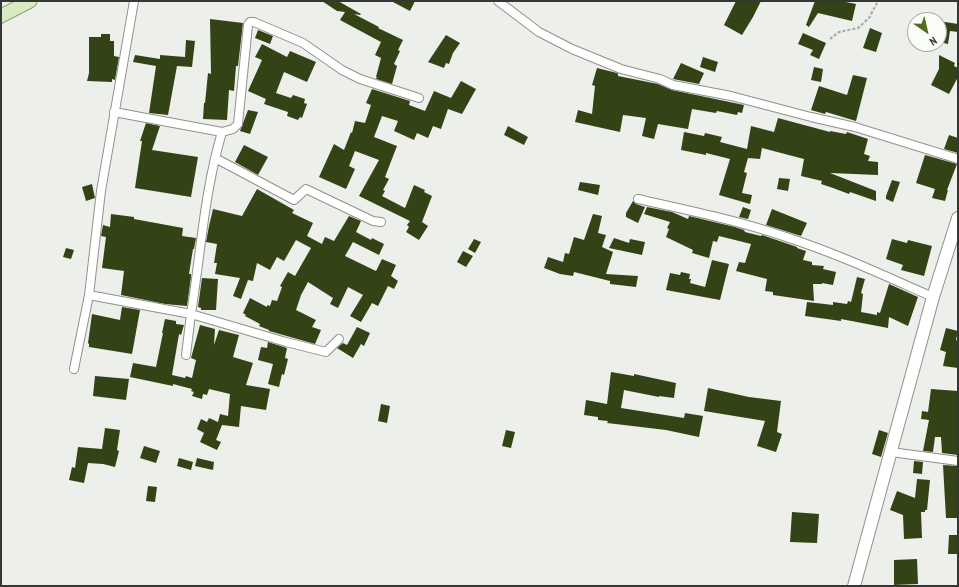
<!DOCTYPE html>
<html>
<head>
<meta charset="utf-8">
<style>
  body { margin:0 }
  #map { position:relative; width:959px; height:587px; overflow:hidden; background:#edefea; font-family:"PT Sans Narrow",sans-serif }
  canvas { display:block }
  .frame { position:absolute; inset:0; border:2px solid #363735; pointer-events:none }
  .north { position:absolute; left:907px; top:12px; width:40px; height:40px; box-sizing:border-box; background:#fafcf7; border:1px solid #acada9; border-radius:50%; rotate:146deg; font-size:11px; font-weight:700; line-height:16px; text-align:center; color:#363735 }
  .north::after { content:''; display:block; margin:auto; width:14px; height:18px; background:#536c1d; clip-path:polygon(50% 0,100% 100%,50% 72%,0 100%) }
</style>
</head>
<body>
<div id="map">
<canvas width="959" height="587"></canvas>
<div class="frame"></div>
<div class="north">N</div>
</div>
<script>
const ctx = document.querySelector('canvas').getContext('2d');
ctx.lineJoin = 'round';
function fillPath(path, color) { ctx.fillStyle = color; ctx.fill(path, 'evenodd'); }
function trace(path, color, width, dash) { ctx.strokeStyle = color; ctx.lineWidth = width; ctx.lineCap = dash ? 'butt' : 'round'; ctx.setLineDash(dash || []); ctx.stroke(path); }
fillPath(new Path2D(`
  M 322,1 L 338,1 L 361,14 L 360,15 L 354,14 L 379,27 L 378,28 L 403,40 L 398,50 L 400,51 L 394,64 L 397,66 L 392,84 L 376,79 L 377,77 L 376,77 L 381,58 L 375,55 L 381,42 L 340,20 L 345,12 L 337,11 Z
  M 391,1 L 415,1 L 410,11 Z
  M 736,1 L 761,1 L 753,17 L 742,35 L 724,25 Z
  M 815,1 L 841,1 L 856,4 L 852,21 L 818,13 L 809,27 L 806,25 Z
  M 210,19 L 243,23 L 238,66 L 236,66 L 234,91 L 229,90 L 227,120 L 203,119 L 204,103 L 205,103 L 208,73 L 211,74 Z
  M 939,21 L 958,24 L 958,32 L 950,31 L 948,44 L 939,42 Z
  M 870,28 L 882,33 L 876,52 L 863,48 Z
  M 258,30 L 273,36 L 270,44 L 255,38 Z
  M 803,33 L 826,43 L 819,59 L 810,55 L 813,50 L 798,44 Z
  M 101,34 L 110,34 L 110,41 L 114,41 L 114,56 L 119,57 L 115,80 L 112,79 L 112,82 L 87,81 L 89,73 L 89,37 L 101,37 Z
  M 446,35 L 460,43 L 453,53 L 449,64 L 446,63 L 444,68 L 428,62 Z
  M 186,40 L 195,41 L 192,67 L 177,66 L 168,115 L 149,113 L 156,66 L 133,62 L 135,55 L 160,59 L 160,55 L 185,57 Z
  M 262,44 L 287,57 L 290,51 L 316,62 L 307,82 L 284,72 L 276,93 L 291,98 L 293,95 L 305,99 L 304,103 L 307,104 L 302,118 L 300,117 L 298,120 L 287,116 L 288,112 L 264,104 L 266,99 L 248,91 L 262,60 L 255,57 Z
  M 939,55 L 955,63 L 954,66 L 958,68 L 958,77 L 949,94 L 931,85 L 939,69 Z
  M 703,57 L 718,62 L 715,72 L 700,67 Z
  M 681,63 L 704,73 L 699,84 L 673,79 Z
  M 814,67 L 823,69 L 821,82 L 811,80 Z
  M 597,68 L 617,73 L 618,74 L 618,76 L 658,84 L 672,90 L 744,105 L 742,113 L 738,112 L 737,115 L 717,111 L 716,113 L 692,109 L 688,129 L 658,124 L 654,139 L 642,136 L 646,118 L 623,115 L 620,132 L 575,122 L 578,110 L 592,114 L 595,86 L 592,85 Z
  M 853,75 L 867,78 L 856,121 L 826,112 L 825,114 L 811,110 L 819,86 L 847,95 Z
  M 461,81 L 476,89 L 462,114 L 448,109 L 441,129 L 433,126 L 428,138 L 417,133 L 414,140 L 394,131 L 398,121 L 382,116 L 374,137 L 397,146 L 385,177 L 389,179 L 383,190 L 385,191 L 382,196 L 405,208 L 414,185 L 425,190 L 424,192 L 432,196 L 422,222 L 428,226 L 419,240 L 406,232 L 409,227 L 407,225 L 410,221 L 359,196 L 379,160 L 355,151 L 349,166 L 355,169 L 346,189 L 319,177 L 334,144 L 344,150 L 351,132 L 352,133 L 355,121 L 365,123 L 371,105 L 366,103 L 372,89 L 410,101 L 409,105 L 425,111 L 434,91 L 451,98 Z
  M 248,110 L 258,112 L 250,134 L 240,131 Z
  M 778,118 L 830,132 L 830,131 L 846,134 L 847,132 L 868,139 L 864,154 L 870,156 L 868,161 L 878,162 L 878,175 L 830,173 L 876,191 L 876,201 L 850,192 L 849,194 L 833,188 L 821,184 L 822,181 L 801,176 L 804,159 L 762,148 L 760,159 L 748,158 L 744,172 L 747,173 L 742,193 L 752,195 L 750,204 L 719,195 L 730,159 L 706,153 L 706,155 L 681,150 L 684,132 L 704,136 L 705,133 L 722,137 L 720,142 L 747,149 L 751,126 L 774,132 Z
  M 146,123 L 160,126 L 152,150 L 198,157 L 191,197 L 135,188 L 142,141 L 140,141 Z
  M 508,126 L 528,137 L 524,145 L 504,135 Z
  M 949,135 L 958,138 L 958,153 L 944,149 Z
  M 244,145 L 268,157 L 258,175 L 235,162 Z
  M 925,155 L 957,164 L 947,190 L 948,190 L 945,201 L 932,198 L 935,189 L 916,183 Z
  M 779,178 L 790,179 L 788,191 L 777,189 Z
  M 892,180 L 900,182 L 893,202 L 886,199 L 886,196 Z
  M 580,182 L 600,185 L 598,195 L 578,190 Z
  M 92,184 L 95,198 L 86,201 L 82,187 Z
  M 257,189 L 294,210 L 292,213 L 313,223 L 307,236 L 322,244 L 325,237 L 334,241 L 349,216 L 361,221 L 356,232 L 371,240 L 372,238 L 384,244 L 379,255 L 353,242 L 345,256 L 376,271 L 382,259 L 396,265 L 391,276 L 398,281 L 394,289 L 388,286 L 378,306 L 372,303 L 361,322 L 350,316 L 363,295 L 348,287 L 338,308 L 330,304 L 333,298 L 308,282 L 301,295 L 296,310 L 316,320 L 312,327 L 321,330 L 315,344 L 269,331 L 269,330 L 259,326 L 260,324 L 245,316 L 246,315 L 243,313 L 250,298 L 267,307 L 267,305 L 270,306 L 272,300 L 277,301 L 282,287 L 280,286 L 288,272 L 295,276 L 311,248 L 296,240 L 284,261 L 277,257 L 270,270 L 257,263 L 253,281 L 248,280 L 241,299 L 233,296 L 240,278 L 215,274 L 217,263 L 214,263 L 217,244 L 206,242 L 209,226 L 213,209 L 242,216 Z
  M 633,201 L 636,204 L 645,207 L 638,223 L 626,217 L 626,213 Z
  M 647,207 L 672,212 L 688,219 L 689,216 L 735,227 L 744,230 L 745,232 L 761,236 L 762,235 L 797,247 L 797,248 L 806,251 L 803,260 L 812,262 L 812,265 L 824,266 L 823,269 L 836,272 L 833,285 L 822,283 L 822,284 L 813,284 L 814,301 L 773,295 L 773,292 L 765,291 L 767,279 L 736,271 L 739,262 L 745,263 L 751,244 L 719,236 L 717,242 L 713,241 L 709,258 L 692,253 L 693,250 L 666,237 L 669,229 L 667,228 L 670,222 L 644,214 Z
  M 743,207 L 751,210 L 748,219 L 739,217 Z
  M 772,209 L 807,223 L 801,236 L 766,225 Z
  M 111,214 L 134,217 L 134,219 L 183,228 L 182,236 L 196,238 L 194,249 L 193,249 L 189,274 L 191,274 L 191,277 L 187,306 L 165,304 L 121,295 L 124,271 L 102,268 L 106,237 L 101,236 L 103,225 L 110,227 Z
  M 593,214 L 602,216 L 598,233 L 606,235 L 602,247 L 613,252 L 606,274 L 638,276 L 636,287 L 610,284 L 610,281 L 574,272 L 573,276 L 560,274 L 544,268 L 548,257 L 563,262 L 565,253 L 569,254 L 574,237 L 584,240 Z
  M 614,238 L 629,243 L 630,239 L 645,242 L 642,255 L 609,248 Z
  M 474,239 L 481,242 L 475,253 L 468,249 Z
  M 892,239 L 907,243 L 908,240 L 932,246 L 924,276 L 901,270 L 903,265 L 886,259 Z
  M 66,248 L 74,250 L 71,259 L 63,257 Z
  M 463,251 L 473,256 L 466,267 L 457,262 Z
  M 712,260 L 729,264 L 720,300 L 666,290 L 670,273 L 680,275 L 681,272 L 690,274 L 689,279 L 691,279 L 690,283 L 705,287 Z
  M 857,277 L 865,279 L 861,293 L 863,294 L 861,312 L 877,315 L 877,312 L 880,313 L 889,284 L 918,297 L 908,326 L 889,317 L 888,328 L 841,319 L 841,321 L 805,316 L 807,302 L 833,305 L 833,302 L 847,304 L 848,301 L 851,302 Z
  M 202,278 L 218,279 L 216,310 L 201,310 L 201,308 L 198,307 Z
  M 122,307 L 140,310 L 132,354 L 89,347 L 89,344 L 88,343 L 92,314 L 120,320 Z
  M 165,319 L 176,321 L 176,324 L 184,325 L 181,335 L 179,334 L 172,375 L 185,378 L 186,376 L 192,378 L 196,360 L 191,358 L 200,325 L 215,329 L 214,345 L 219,330 L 239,335 L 233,357 L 253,363 L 246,385 L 270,389 L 266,410 L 241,406 L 239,427 L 222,425 L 216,440 L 221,442 L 217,450 L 200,442 L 204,433 L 197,429 L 201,419 L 207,422 L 209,418 L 218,422 L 220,414 L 228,416 L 230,394 L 209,389 L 207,395 L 203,394 L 202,399 L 192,396 L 194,392 L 191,391 L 192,389 L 173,384 L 173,386 L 130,377 L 133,363 L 156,367 L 163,333 L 162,333 Z
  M 357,327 L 370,333 L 364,346 L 361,344 L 353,358 L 337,348 L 343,343 L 347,345 Z
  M 946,328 L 958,331 L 956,340 L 958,341 L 958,368 L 943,366 L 946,352 L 940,350 Z
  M 268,342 L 287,348 L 285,358 L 288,359 L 284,375 L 282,374 L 279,387 L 268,384 L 273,364 L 258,360 L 261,347 L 267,348 Z
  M 611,372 L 634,376 L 634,374 L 676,383 L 674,398 L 659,396 L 659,397 L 624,390 L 621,408 L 684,418 L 685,413 L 703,416 L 699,437 L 666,430 L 607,423 L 608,421 L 598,420 L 598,417 L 584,415 L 586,400 L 607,404 Z
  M 95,376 L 129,379 L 126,400 L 93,396 Z
  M 708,388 L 749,397 L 781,401 L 777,432 L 782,434 L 776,452 L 757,446 L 765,421 L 704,411 Z
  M 931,389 L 958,391 L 958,455 L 942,453 L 941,437 L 935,437 L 933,452 L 923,451 L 929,420 L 921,419 L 922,411 L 928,412 Z
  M 381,404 L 390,406 L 387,423 L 378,421 Z
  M 105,428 L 120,430 L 117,450 L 119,451 L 115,467 L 103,464 L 88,463 L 84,483 L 69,480 L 72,467 L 75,468 L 78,447 L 102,449 Z
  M 506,430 L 515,432 L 511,448 L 502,446 Z
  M 879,430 L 888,433 L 881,457 L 872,454 Z
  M 144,446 L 160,451 L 156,463 L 140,458 Z
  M 179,458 L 193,462 L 191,470 L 177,466 Z
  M 197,458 L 214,462 L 213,470 L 195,466 Z
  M 914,461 L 923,462 L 922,474 L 913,473 Z
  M 943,465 L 958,466 L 958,518 L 946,518 Z
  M 917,479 L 930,480 L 927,510 L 925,510 L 925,512 L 921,512 L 922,538 L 904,539 L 903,515 L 890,510 L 897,491 L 915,498 Z
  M 148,486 L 157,487 L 155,502 L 146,501 Z
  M 792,512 L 819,514 L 817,543 L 790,542 Z
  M 949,535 L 958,535 L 958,554 L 948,554 Z
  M 917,559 L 918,584 L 894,585 L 894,560 Z`), '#344315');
const street = new Path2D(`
  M 498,1 L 539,32 L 572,49 L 621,69 L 660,79 L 673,85 L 731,96 L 811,117 L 855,127 L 958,159
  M 114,112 L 222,132 C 204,193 201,252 191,314 L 286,342 L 326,352 L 339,339
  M 222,132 L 233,129 L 238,124 L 248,25 L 250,22 L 254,22 L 303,43 L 342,70 L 360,79 L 419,98
  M 215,158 L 294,200 L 306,189 L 373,221 L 381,222
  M 638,199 C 688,210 740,221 789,238 C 838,254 885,276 933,297
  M 89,295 L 191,314 L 186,355
  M 74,369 L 89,295 L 101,191 L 134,1
  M 891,452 L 958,461`);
const secondary = new Path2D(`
  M 854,586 L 933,297 L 958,218`);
const primary = new Path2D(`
  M 1,16 L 30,1`);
trace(street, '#8f918d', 10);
trace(secondary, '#8f918d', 14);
trace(primary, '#91a276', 15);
trace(new Path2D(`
  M 830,39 L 839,32 L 858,28 L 869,18 L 878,1`), '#a5a6a2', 2, [3, 2]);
trace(street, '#fff', 8);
trace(secondary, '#fff', 12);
trace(primary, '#daeac2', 13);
</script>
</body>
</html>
